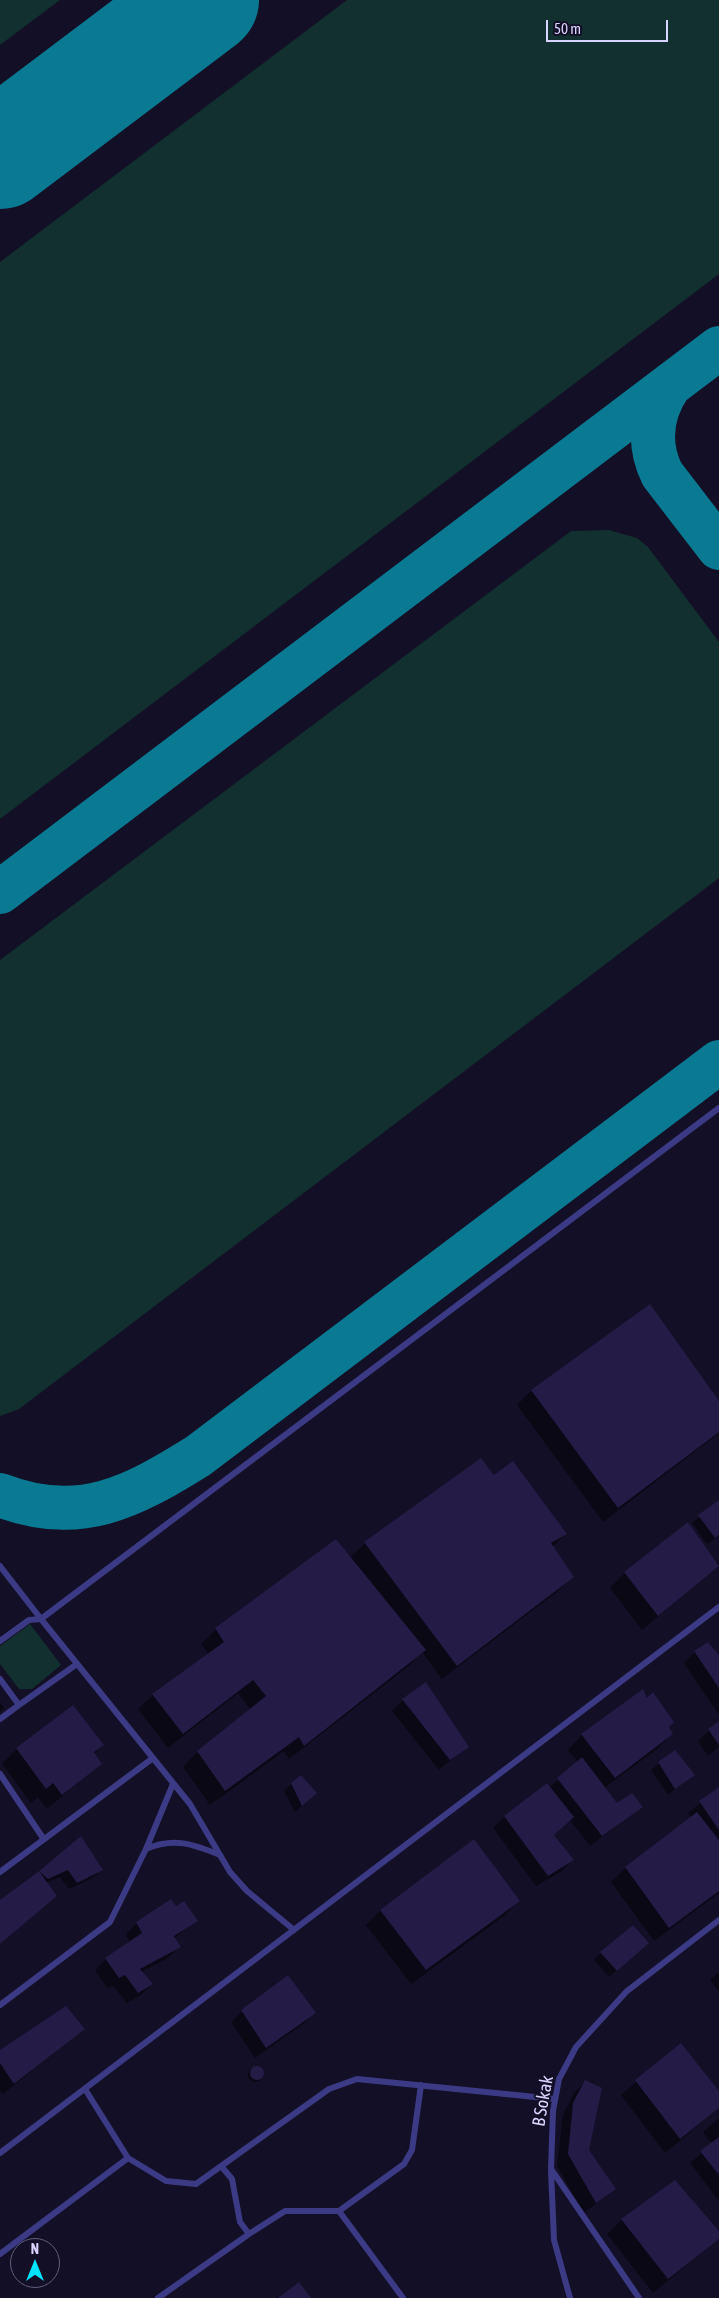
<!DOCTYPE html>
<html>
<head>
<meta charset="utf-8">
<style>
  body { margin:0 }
  #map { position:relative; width:719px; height:2298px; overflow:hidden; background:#130f26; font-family:"Asap Condensed",sans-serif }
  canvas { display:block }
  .north { position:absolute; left:10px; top:2238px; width:50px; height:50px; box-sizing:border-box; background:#130f26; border:1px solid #625e7d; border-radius:50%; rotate:0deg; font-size:14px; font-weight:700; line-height:20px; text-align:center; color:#d9d4ff }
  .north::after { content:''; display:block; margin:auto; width:18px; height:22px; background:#00e5ff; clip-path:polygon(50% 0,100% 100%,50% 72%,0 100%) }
  .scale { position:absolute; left:546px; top:20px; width:122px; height:22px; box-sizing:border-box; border:2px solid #d9d4ff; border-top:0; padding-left:6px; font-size:15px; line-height:18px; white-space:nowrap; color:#d9d4ff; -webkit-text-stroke:4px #130f26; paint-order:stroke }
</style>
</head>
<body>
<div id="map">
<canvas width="719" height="2298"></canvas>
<div class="north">N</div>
<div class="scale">50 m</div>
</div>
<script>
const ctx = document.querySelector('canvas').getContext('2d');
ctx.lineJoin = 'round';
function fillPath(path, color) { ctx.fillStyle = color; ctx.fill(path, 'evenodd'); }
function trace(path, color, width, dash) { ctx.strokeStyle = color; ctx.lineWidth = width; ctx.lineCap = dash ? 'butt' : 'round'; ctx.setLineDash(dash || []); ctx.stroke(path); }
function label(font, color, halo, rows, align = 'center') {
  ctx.font = font + ' "Asap Condensed",sans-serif'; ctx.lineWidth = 4; ctx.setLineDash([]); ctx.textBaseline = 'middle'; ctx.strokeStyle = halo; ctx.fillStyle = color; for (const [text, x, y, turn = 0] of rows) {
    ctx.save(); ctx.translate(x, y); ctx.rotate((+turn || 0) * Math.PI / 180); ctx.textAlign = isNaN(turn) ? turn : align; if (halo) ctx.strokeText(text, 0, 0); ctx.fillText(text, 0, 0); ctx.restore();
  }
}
fillPath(new Path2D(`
  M 0,0 L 60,0 L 0,45 Z
  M 347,0 L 719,0 L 719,274 L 0,819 L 0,262 Z
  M 609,530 L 637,538 L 648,547 L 719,642 L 719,878 L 19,1409 L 0,1416 L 0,960 L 571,531 Z
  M 30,1624 L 61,1665 L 32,1689 L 19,1689 L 0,1664 L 0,1646 Z`), '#12302f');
fillPath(new Path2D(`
  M 650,1305 L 719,1404 L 719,1433 L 603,1522 L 517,1405 L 531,1391 Z
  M 494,1477 L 566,1534 L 552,1547 L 572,1577 L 558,1591 L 442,1679 L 422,1652 L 410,1665 L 289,1759 L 284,1751 L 210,1805 L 183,1767 L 197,1752 L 251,1710 L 238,1693 L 168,1748 L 138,1709 L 153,1695 L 209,1655 L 201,1644 L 216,1629 L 336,1541 L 350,1558 L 365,1543 Z
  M 719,1501 L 719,1536 L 707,1544 L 692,1523 Z
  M 688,1524 L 719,1565 L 642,1630 L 610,1588 L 625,1573 Z
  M 695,1652 L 719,1654 L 719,1715 L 684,1663 Z
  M 403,1700 L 467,1746 L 439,1770 L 392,1711 Z
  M 647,1700 L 672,1734 L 657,1749 L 604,1788 L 617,1805 L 641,1807 L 590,1846 L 570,1820 L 554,1834 L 573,1860 L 562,1871 L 536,1886 L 493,1828 L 504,1817 L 549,1788 L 578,1762 L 568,1750 L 582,1735 Z
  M 0,1702 L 4,1708 L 0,1712 Z
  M 73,1706 L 103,1745 L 94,1754 L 101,1763 L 47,1809 L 38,1797 L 31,1803 L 2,1764 L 17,1749 Z
  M 719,1722 L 719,1747 L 708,1756 L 698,1741 Z
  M 675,1751 L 693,1775 L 668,1795 L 651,1770 Z
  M 291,1784 L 308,1800 L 295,1812 L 284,1791 Z
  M 719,1788 L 719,1893 L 654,1941 L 611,1882 L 625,1868 L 692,1818 L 688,1813 Z
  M 81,1838 L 101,1870 L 94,1877 L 69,1889 L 60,1877 L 46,1883 L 55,1896 L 0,1944 L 0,1901 Z
  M 474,1841 L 518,1901 L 504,1916 L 411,1984 L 366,1925 L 380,1911 Z
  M 175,1908 L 196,1920 L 174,1939 L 179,1947 L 168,1958 L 141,1972 L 152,1984 L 141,1995 L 127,2003 L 113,1986 L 107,1988 L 95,1970 L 106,1959 L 130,1943 L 126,1934 L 137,1923 Z
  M 648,1943 L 609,1977 L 594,1960 L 601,1953 Z
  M 719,1972 L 719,1992 L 710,1980 Z
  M 242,2011 L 314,2013 L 303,2024 L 255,2058 L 231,2022 Z
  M 83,2028 L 72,2039 L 3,2094 L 0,2090 L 0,2052 Z
  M 680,2044 L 719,2093 L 719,2108 L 665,2153 L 621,2095 Z
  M248 2075a7 7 0 1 1 14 0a7 7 0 1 1-14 0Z
  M 585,2082 L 587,2150 L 614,2189 L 584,2213 L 557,2166 L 563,2115 L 574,2093 Z
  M 719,2118 L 719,2201 L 690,2163 L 712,2144 L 703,2132 Z
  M 622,2220 L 719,2233 L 719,2238 L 653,2293 L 607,2234 Z`), '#0007');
trace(new Path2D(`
  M 670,385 C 651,413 647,443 662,474 L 719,548
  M 0,892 L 719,348
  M 0,1495 C 79,1526 132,1497 198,1456 L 719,1062`), '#0a7a92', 44);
trace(new Path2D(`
  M 0,154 L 204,0`), '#0a7a92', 110);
fillPath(new Path2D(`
  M 650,1304 L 719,1401 L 719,1432 L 618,1508 L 531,1390 Z
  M 481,1458 L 494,1475 L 513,1461 L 567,1534 L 551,1543 L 574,1577 L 457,1666 L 364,1542 Z
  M 719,1500 L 719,1535 L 715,1538 L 698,1515 Z
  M 688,1522 L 719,1566 L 658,1616 L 624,1572 Z
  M 336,1539 L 426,1650 L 304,1746 L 299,1737 L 225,1791 L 197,1751 L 266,1696 L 253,1680 L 183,1734 L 152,1694 L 224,1642 L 215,1628 Z
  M 708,1642 L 719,1655 L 719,1688 L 694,1651 Z
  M 426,1682 L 469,1747 L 450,1760 L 402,1699 Z
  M 643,1689 L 647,1698 L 653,1692 L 674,1722 L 669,1727 L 673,1734 L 615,1778 L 581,1734 Z
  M 73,1705 L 104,1745 L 94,1752 L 102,1764 L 62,1795 L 53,1783 L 46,1789 L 16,1748 Z
  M 719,1721 L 719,1745 L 708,1729 Z
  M 675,1750 L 695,1775 L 675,1789 L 658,1762 Z
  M 582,1757 L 617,1803 L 632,1793 L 643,1807 L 602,1836 L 557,1778 Z
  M 301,1775 L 317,1793 L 302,1806 L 291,1783 Z
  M 547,1783 L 574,1817 L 554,1835 L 574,1860 L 548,1876 L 504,1816 Z
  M 719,1787 L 719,1830 L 699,1801 Z
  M 697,1812 L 719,1840 L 719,1891 L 669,1928 L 625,1867 Z
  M 81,1836 L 103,1870 L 77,1883 L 68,1870 L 48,1879 L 39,1871 Z
  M 474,1839 L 520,1901 L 426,1970 L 380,1910 Z
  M 39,1871 L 57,1896 L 0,1944 L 0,1900 Z
  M 171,1899 L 176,1906 L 184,1901 L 198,1921 L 174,1936 L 181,1947 L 140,1969 L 153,1984 L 138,1993 L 125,1975 L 119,1978 L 105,1958 L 142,1933 L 136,1922 Z
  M 633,1925 L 649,1943 L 617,1971 L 600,1952 Z
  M 288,1975 L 316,2013 L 266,2048 L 241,2010 Z
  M 66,2006 L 85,2029 L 14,2084 L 0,2063 L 0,2050 Z
  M 681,2043 L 719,2091 L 719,2108 L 680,2139 L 635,2080 Z
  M250 2073a7 7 0 1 1 14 0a7 7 0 1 1-14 0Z
  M 585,2080 L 602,2088 L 589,2150 L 616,2189 L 596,2203 L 568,2154 L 573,2103 Z
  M 719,2137 L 719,2175 L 700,2151 Z
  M 675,2180 L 719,2231 L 719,2239 L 668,2279 L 621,2219 Z
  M 299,2282 L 311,2298 L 278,2298 Z`), '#241b47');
trace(new Path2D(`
  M 0,1566 L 41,1619
  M 0,1641 L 29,1620 L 41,1619
  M 0,1679 L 19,1705 L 77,1664
  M 0,1719 L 19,1705
  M 0,1774 L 43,1838
  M 146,1849 C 174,1837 193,1844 220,1855
  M 0,1872 L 153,1758
  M 294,1930 L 247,1891 L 230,1872 L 190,1804 L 41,1619 L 719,1108
  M 0,2005 L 110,1922 L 146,1849 L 173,1784
  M 85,2089 L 128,2158 L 166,2181 L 196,2184 L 329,2089 L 357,2079 L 555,2099
  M 0,2153 L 719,1607
  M 221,2166 L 232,2179 L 240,2222 L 249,2234 L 285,2211 L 339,2211 L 403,2298
  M 551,2171 L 554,2240 L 570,2298
  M 339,2211 L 404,2164 L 412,2150 L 421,2085
  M 0,2254 L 128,2158
  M 158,2298 L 249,2234
  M 639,2298 L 551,2169 L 553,2111 L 559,2079 L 576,2047 L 627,1991 L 719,1920`), '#3d3a85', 6);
label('18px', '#d9d4ff', '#130f26', [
  ["B Sokak",543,2101,-80]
]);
</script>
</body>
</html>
